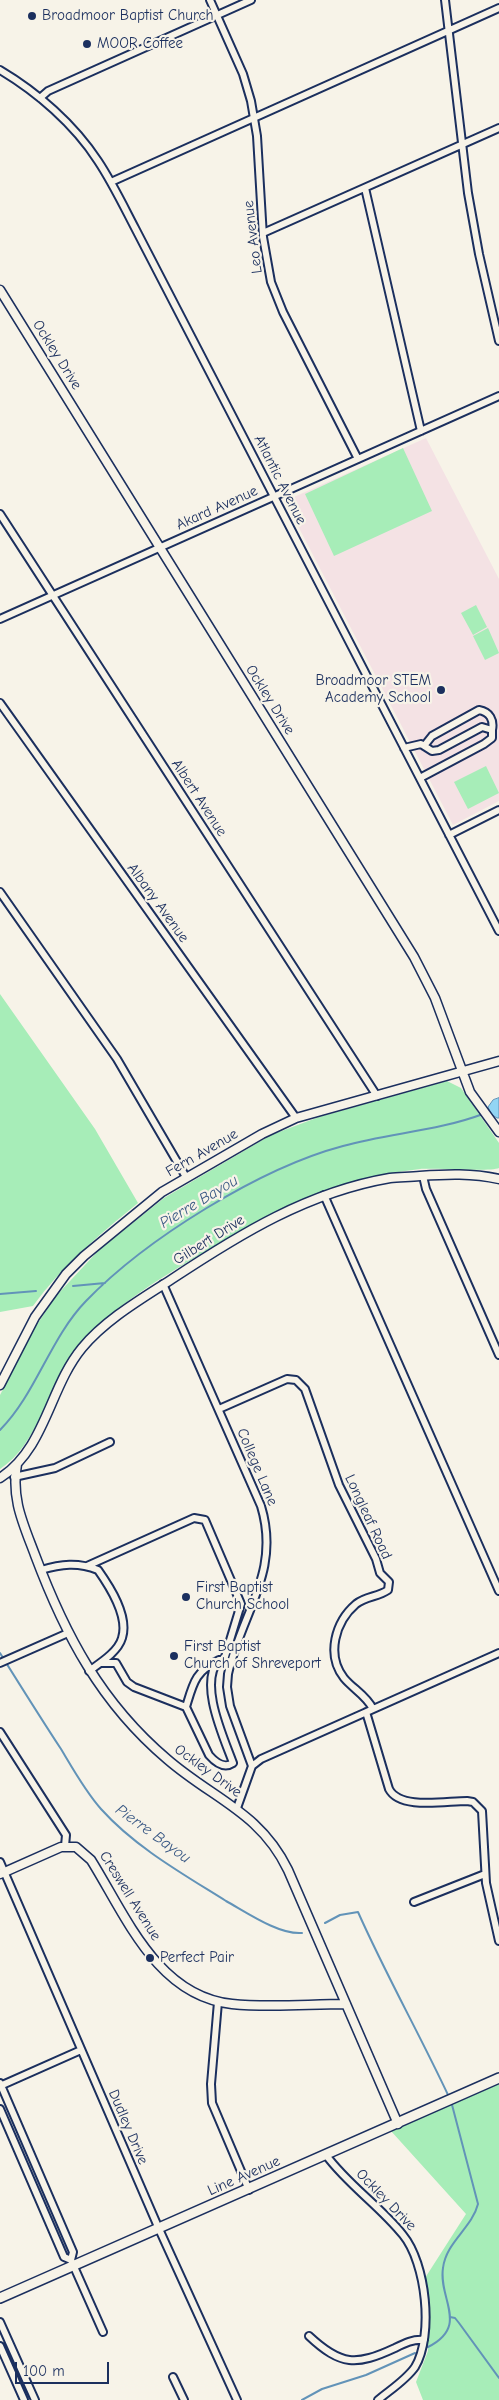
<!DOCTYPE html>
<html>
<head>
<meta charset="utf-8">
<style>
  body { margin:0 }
  #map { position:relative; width:499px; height:2400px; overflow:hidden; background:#f7f3e8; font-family:"Comic Neue",sans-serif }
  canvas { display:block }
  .scale { position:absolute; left:15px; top:2362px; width:94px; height:22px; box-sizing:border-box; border:2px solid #1b2f5e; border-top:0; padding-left:6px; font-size:15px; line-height:18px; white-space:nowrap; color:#1b2f5e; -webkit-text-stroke:4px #f7f3e8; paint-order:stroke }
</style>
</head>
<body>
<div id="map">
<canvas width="499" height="2400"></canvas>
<div class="scale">100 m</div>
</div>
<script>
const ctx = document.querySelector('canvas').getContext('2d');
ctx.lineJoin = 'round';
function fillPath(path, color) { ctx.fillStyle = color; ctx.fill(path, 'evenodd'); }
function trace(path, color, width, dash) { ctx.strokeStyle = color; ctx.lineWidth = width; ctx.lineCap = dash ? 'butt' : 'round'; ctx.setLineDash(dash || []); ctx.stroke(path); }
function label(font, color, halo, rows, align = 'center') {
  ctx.font = font + ' "Comic Neue",sans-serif'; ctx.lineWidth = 4.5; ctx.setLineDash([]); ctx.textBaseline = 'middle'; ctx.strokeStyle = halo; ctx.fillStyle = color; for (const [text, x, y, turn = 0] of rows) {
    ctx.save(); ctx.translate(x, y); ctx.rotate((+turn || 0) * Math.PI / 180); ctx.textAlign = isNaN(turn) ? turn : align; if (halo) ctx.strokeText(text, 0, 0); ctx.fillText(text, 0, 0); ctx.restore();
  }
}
fillPath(new Path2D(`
  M 426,438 L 499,579 L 499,801 L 453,825 L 285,501 Z`), '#f4e2e4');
fillPath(new Path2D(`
  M 403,448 L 432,511 L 334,556 L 305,494 Z
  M 476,605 L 487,627 L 473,635 L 461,613 Z
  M 488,628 L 499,653 L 485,660 L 473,636 Z
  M 486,766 L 499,793 L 468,809 L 454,782 Z
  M 0,994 L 95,1129 L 138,1203 C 99,1235 63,1265 33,1306 L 0,1312 Z
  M 447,1081 L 461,1088 L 499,1143 L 499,1168 C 491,1172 435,1168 420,1169 C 329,1180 263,1216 186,1263 C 146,1287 103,1315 74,1352 C 48,1387 38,1445 0,1469 L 0,1395 L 34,1329 L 56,1296 L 98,1251 L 164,1198 L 271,1135 L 319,1117 Z
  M 499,2084 L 499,2400 L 423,2400 L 416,2382 L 428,2351 L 428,2299 L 425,2278 L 466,2214 L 391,2131 Z`), '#a7edb8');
const water = new Path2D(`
  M 499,1098 L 499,1118 L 497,1118 L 491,1114 L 488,1107 L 493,1100 Z`);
fillPath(water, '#92d5f4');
trace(water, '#6293b8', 1);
trace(new Path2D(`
  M 73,1286 L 105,1283
  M 0,1294 L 36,1291
  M 0,1430 C 36,1394 50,1338 86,1301 C 146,1239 260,1168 343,1146 C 389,1133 438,1131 483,1114
  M 0,1653 C 20,1685 40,1717 61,1749 C 73,1769 85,1791 101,1809 C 135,1847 183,1874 226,1901 C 246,1912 279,1935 302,1933
  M 325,1923 L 340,1915 L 358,1912 C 386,1975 420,2035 449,2097
  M 450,2317 L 455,2318 L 459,2323 L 499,2378
  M 428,2347 C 470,2326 438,2299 443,2268 C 446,2242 472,2228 478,2204 L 451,2101
  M 302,2400 L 322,2389 L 366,2375 L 415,2353`), '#6293b8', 2);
const minor = new Path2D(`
  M 210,0 L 243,74 L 251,101 L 257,136 L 263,237 L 271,282 L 283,312 L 358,459
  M 445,0 L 468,193 L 479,254 L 499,341
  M 0,70 C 37,92 74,124 98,161 C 112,182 123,205 135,228 L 499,931
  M 40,98 L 48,91 L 251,0
  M 111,182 L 499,8
  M 365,188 L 421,431
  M 263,233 L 499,128
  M 0,514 L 377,1096
  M 0,619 L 499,396
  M 0,703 L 296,1118
  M 424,746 L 432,736 L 479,710 C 490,712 494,720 492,730
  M 404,748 L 421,744 L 432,751 L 439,750 L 482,727 L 492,730 L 492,738 L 484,744 L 420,778
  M 449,835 L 499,810
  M 0,892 L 117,1059 L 186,1177
  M 423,1176 L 426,1189 L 499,1355
  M 324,1195 L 499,1591
  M 163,1284 L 261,1506 C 281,1572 242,1612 228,1674 L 227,1687 L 230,1706 L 252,1766 L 237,1808
  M 219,1409 L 287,1379 L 296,1380 L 305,1389 L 339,1485 L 376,1559 L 380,1573 L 389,1582 L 388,1590 C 378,1597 366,1596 356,1604 C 335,1622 326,1655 344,1678 C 353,1689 366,1695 373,1709
  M 14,1477 L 55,1468 L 110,1442
  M 87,1566 L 194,1518 L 205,1520 L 241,1604 L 224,1660 L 232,1663
  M 41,1570 C 61,1564 78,1562 98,1570 C 110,1587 129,1616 122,1638 C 118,1652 100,1663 89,1671
  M 219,1660 C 195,1671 193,1684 186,1707 L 209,1755 C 216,1763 224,1769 233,1763 C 224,1738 198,1683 219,1660 L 224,1660
  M 0,1663 L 68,1633
  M 101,1663 L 116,1663 L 127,1682 L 134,1687 L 186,1707
  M 366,1712 L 389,1789 C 400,1810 445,1801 467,1801 L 473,1802 L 482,1811 L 486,1883 L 499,1941
  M 0,1732 L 66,1835 L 65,1846
  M 252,1766 L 261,1759 L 499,1653
  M 0,1862 L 159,2229 L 237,2400
  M 414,1902 L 485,1874
  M 218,2002 L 211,2084 L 212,2103 L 249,2190
  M 0,2083 L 73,2252 L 71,2260 L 103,2332
  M 0,2086 L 81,2050
  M 0,2109 L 64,2257 L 71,2260
  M 326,2155 C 348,2185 380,2206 403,2235 C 426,2263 434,2335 415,2367 C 406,2380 390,2390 378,2400
  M 0,2322 L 35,2400
  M 309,2336 C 341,2366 356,2366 395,2348 C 405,2343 413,2339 424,2340
  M 0,2346 L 24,2400
  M 173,2377 L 184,2400`);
const tertiary = new Path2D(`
  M 0,290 L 414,957 L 435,998 L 470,1092 L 499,1132
  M 0,1385 L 35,1317 L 66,1274 L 84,1256 L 162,1192 L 262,1134 L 296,1118 L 499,1061
  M 17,1464 C 11,1499 23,1523 35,1555 C 65,1635 101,1703 167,1759 C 213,1799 260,1812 288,1870 L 398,2124
  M 0,1478 C 46,1448 49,1388 82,1348 C 105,1320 141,1299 172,1279 C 240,1234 308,1192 390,1178 C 399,1177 410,1177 420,1176 C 447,1174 472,1173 499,1179
  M 0,1874 L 61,1847 L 76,1847 L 91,1860 C 126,1916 157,1996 232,2004 C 269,2008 309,2004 346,2004`);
const secondary = new Path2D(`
  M 0,2298 L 499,2078`);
trace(minor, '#1b2f5e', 10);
trace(tertiary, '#1b2f5e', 11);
trace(secondary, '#1b2f5e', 12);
trace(minor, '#f7f3e8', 6);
trace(tertiary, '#f7f3e8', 8);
trace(secondary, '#f7f3e8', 9);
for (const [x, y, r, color] of [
  [32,16,5,"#1b2f5e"],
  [87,44,5,"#1b2f5e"],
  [441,690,5,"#1b2f5e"],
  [186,1597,5,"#1b2f5e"],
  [174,1656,5,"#1b2f5e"],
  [150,1958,5,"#1b2f5e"]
]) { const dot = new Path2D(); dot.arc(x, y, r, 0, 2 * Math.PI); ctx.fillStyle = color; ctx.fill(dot); trace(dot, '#f7f3e8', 2); }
label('15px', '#1b2f5e', '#f7f3e8', [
  ["Broadmoor Baptist Church",42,16],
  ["MOOR Coffee",97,44],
  ["Broadmoor STEM",431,681,"right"],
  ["Academy School",431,698,"right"],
  ["First Baptist",196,1588],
  ["Church School",196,1605],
  ["First Baptist",184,1647],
  ["Church of Shreveport",184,1664],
  ["Perfect Pair",160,1958]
], 'left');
label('15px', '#1b2f5e', '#f7f3e8', [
  ["Leo Avenue",253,237,-97],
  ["Ockley Drive",57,355,58],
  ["Atlantic Avenue",280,480,63],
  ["Akard Avenue",217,508,-24],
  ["Ockley Drive",270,700,58],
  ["Albert Avenue",199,798,57],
  ["Albany Avenue",158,903,54],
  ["Fern Avenue",202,1153,-30],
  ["Gilbert Drive",209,1240,-32],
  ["College Lane",257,1467,67],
  ["Longleaf Road",368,1517,65],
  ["Ockley Drive",208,1771,36],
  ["Creswell Avenue",130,1896,58],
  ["Dudley Drive",128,2127,67],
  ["Line Avenue",244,2176,-24],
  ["Ockley Drive",386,2200,46]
]);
label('italic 16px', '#395884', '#f7f3e8', [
  ["Pierre Bayou",199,1202,-31],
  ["Pierre Bayou",153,1834,36]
]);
</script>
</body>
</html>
